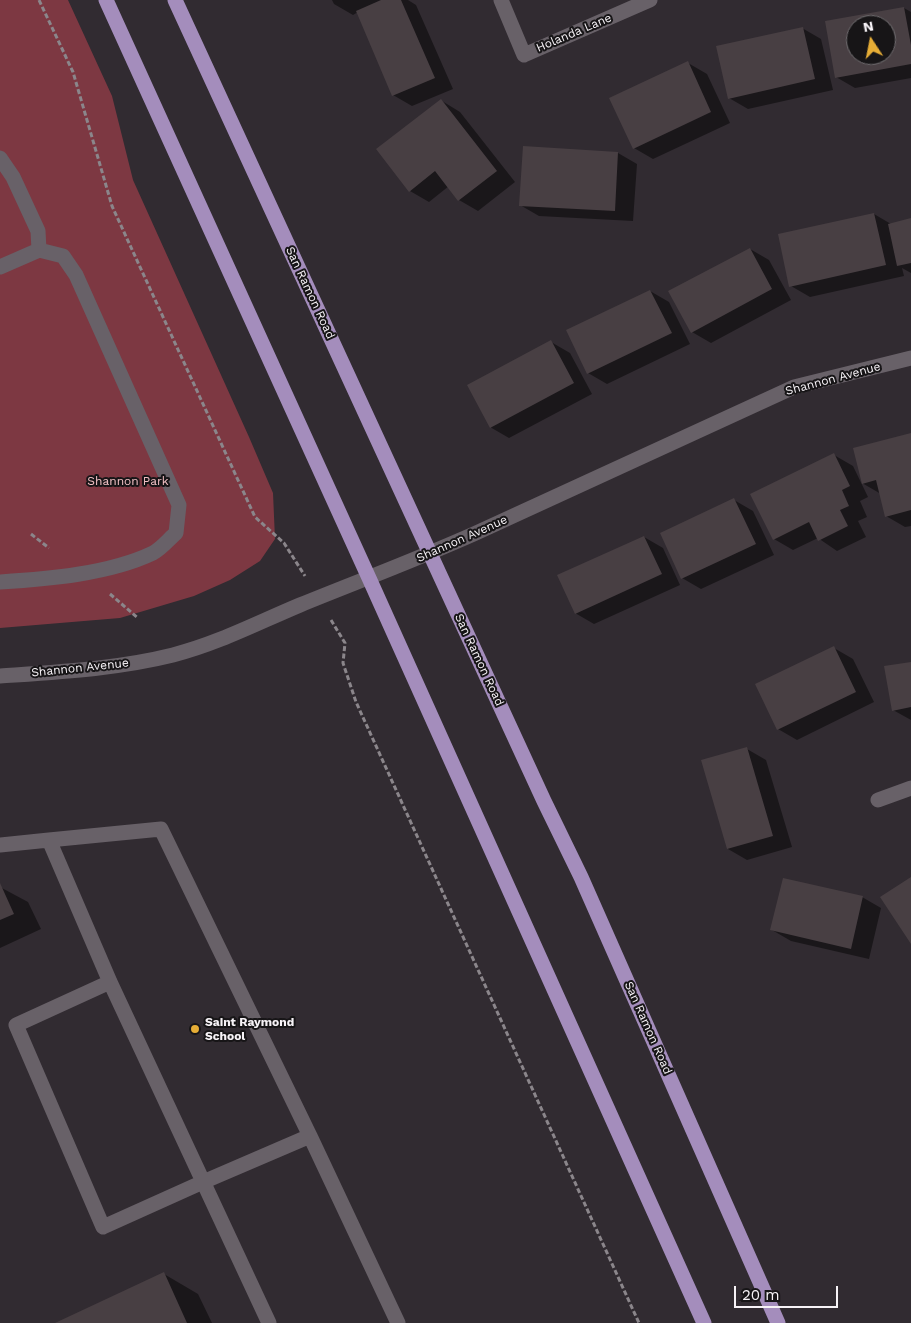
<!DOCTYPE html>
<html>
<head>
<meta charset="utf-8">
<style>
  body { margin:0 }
  #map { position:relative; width:911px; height:1323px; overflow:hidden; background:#312b31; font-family:"Work Sans",sans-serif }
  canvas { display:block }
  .north { position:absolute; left:846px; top:15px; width:50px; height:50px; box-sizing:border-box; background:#171517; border:1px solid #716e71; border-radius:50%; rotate:349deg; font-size:14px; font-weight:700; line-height:20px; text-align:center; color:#f7f3f7 }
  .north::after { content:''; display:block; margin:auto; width:18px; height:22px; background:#e6ad36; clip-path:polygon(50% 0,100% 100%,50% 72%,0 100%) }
  .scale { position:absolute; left:734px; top:1286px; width:104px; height:22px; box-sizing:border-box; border:2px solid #f7f3f7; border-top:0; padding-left:6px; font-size:15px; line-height:18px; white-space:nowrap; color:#f7f3f7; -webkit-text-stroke:4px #171517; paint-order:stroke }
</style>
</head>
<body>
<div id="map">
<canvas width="911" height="1323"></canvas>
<div class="north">N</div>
<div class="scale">20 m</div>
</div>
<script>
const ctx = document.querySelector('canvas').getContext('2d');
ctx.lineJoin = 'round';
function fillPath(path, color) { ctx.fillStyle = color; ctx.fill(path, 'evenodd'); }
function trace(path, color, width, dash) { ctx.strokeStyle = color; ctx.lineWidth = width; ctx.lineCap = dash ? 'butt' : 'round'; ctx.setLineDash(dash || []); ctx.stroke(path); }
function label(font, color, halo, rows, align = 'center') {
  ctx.font = font + ' "Work Sans",sans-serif'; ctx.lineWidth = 4; ctx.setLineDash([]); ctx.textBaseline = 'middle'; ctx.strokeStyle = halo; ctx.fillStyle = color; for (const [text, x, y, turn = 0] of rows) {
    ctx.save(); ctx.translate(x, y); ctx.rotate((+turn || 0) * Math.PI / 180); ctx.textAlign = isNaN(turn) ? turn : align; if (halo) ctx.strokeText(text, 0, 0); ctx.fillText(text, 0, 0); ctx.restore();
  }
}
fillPath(new Path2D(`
  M 0,0 L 68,0 L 112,96 L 133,180 L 249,437 L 273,493 L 275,539 L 260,561 L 230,580 L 194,596 L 120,618 L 0,628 Z`), '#7d3842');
fillPath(new Path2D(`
  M 332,0 L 408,0 L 416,5 L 453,89 L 412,106 L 393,95 L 358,12 L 353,15 L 334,4 Z
  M 904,8 L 911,12 L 911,78 L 855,88 L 836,77 L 826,22 ZM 856,25 L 886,25 L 886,55 L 856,55 Z
  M 802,28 L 821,39 L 833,90 L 748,109 L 729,98 Z
  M 688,63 L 707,74 L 730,123 L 653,159 L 634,148 Z
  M 442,101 L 460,112 L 515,182 L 478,211 L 459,200 L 449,186 L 429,202 L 410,191 Z
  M 618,153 L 637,164 L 633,221 L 539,216 L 520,205 Z
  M 874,214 L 891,224 L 911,220 L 911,273 L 902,268 L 904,276 L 810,297 L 791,286 Z
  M 750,249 L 769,260 L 791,300 L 711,343 L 692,332 Z
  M 650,291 L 669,302 L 690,344 L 607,384 L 588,373 Z
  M 551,342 L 570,353 L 592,394 L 509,438 L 490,427 Z
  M 911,434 L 911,526 L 905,527 L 886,516 L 881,494 L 862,483 Z
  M 834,455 L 853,466 L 868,497 L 860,501 L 867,517 L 858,521 L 866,537 L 837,551 L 818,538 L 793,550 L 774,539 Z
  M 734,500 L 753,511 L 774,555 L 701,589 L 682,578 Z
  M 644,537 L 663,548 L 680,585 L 594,624 L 575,613 Z
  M 834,648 L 853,659 L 874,702 L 797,740 L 778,729 Z
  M 911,663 L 911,720 L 893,710 Z
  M 747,749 L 766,760 L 792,847 L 747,860 L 728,849 Z
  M 0,887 L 28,902 L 41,929 L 0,948 Z
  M 862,897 L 881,908 L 869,959 L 791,941 L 772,930 Z
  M 164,1274 L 198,1294 L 212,1323 L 58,1323 Z`), '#0007');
fillPath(new Path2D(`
  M 381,0 L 401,0 L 435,78 L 392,96 L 356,11 Z
  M 904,7 L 911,45 L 911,64 L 835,78 L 825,21 ZM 856,25 L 886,25 L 886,55 L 856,55 Z
  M 803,27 L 815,79 L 728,99 L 716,46 Z
  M 688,61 L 711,112 L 633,149 L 609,98 Z
  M 441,99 L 497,171 L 458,201 L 435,171 L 409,192 L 376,149 Z
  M 523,146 L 618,152 L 615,211 L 519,206 Z
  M 874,213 L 886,265 L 789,287 L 778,234 Z
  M 911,218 L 911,263 L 897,266 L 888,224 Z
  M 750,248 L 772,289 L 691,333 L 668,291 Z
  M 650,290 L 672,333 L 587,374 L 566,330 Z
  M 551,340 L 574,383 L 490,428 L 467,385 Z
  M 911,433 L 911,510 L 885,517 L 876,480 L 862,484 L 853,448 Z
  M 834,453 L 850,486 L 842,490 L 849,506 L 840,510 L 848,526 L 818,541 L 809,522 L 773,540 L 750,494 Z
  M 734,498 L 756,544 L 681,579 L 660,533 Z
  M 644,536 L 662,574 L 575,614 L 557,575 Z
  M 834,646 L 856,692 L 777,730 L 755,684 Z
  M 911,662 L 911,707 L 892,711 L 884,666 Z
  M 747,747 L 773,836 L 727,849 L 701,760 Z
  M 911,877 L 911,944 L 880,897 Z
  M 783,878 L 863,896 L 851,949 L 770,930 Z
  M 0,883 L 14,914 L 0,920 Z
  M 164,1272 L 187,1323 L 55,1323 Z`), '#483f43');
trace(new Path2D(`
  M 39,0 L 73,72 L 112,206 L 255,517 L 284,543 L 305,576
  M 31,534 L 49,548
  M 110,594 L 138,618
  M 331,620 L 345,643 L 343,663 L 356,702 L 639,1323`), '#8b868b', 3, [5, 2.5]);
trace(new Path2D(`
  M 501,0 L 524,55 L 650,0
  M 0,158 L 13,177 L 38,231 L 39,250
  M 0,267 L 39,250 L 63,256 L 76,275 L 179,505 L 176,533 C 169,539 162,548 153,553 C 109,574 48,579 0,582
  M 0,676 C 58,672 117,669 173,655 C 219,643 257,623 300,605 C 359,581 418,559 476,533 L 794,387 L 911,358
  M 878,800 L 911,788
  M 0,845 L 49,840
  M 110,982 L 16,1025 L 103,1227 L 203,1182 L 310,1136 L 161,829 L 49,840 L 110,982 L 269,1323
  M 310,1136 L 398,1323`), '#686168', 15);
trace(new Path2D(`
  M 106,0 L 369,578 L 704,1323
  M 175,0 L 544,801 L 581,877 L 778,1323`), '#a48dbc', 15);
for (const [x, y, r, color] of [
  [195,1029,5,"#e6ad36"]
]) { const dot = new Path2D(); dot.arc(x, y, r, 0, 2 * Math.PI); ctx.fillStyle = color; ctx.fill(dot); trace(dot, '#171517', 2); }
label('12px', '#f7f3f7', '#171517', [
  ["Holanda Lane",574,33,-23],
  ["San Ramon Road",310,293,65],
  ["Shannon Avenue",833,379,-15],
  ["Shannon Avenue",462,539,-24],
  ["San Ramon Road",479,660,65],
  ["Shannon Avenue",80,668,-6],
  ["San Ramon Road",648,1028,66]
]);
label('12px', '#f2c1c5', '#171517', [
  ["Shannon Park",128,481]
]);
label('bold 12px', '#f7f3f7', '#171517', [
  ["Saint Raymond",205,1022],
  ["School",205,1036]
], 'left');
</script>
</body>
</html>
